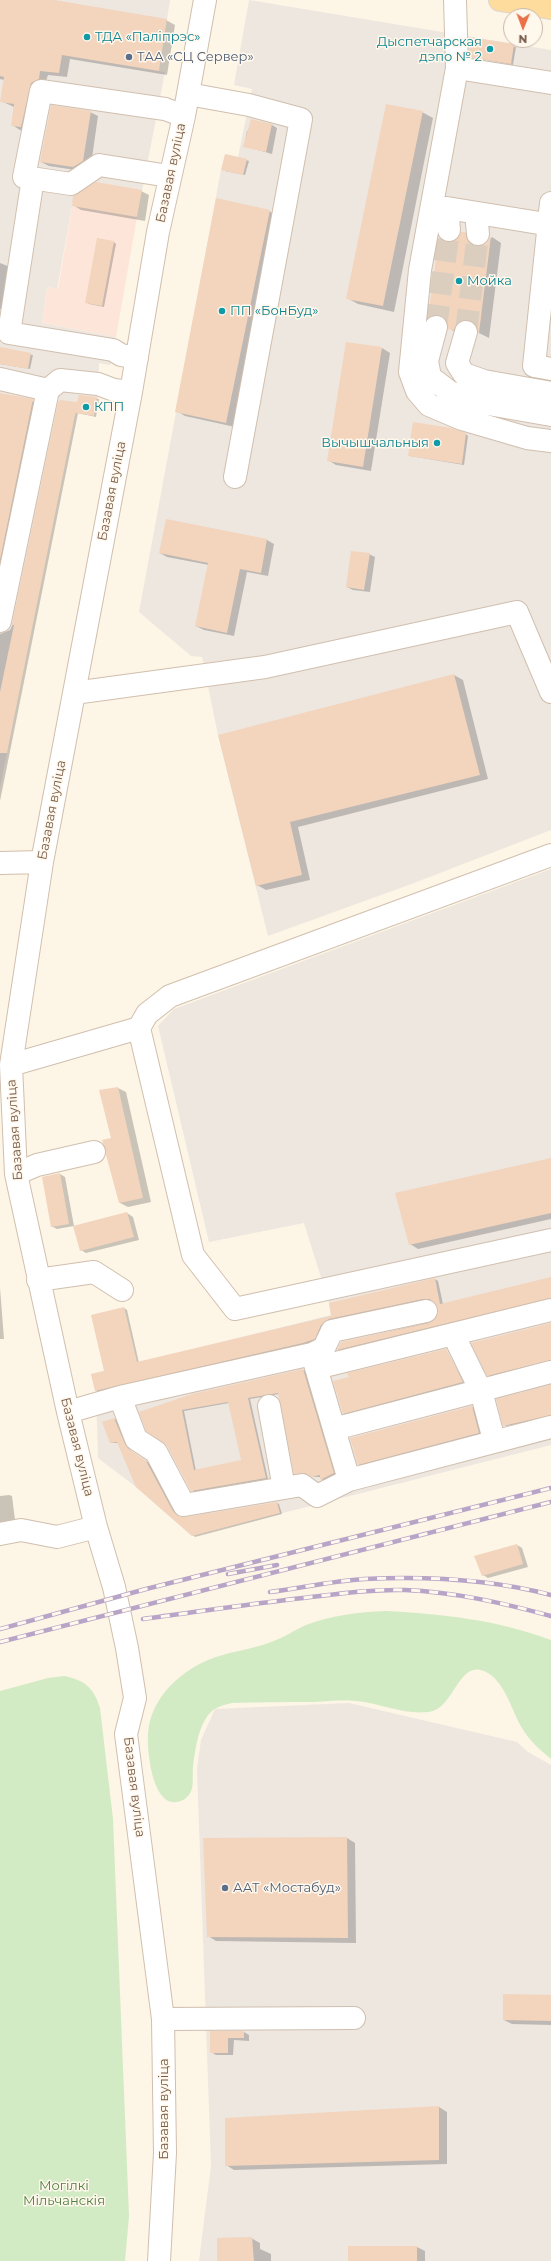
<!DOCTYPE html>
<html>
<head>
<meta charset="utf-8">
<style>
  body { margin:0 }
  #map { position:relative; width:551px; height:2261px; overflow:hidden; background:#fdf5e6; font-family:Montserrat,sans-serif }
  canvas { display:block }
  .north { position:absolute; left:503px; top:8px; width:40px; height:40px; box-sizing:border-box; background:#fff8ed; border:1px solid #c9b9ac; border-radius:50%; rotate:181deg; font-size:11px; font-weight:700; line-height:16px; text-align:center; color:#775b4a }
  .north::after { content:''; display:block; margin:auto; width:14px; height:18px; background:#ea7148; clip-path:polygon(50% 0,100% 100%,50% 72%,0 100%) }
</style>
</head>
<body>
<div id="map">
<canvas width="551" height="2261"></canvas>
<div class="north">N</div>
</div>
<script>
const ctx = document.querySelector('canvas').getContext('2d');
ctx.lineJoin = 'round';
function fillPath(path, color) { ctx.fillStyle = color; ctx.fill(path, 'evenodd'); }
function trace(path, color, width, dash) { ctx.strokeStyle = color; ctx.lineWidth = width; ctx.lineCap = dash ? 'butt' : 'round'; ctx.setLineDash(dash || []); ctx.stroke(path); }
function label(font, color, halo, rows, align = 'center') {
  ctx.font = font + ' Montserrat,sans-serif'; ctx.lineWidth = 3; ctx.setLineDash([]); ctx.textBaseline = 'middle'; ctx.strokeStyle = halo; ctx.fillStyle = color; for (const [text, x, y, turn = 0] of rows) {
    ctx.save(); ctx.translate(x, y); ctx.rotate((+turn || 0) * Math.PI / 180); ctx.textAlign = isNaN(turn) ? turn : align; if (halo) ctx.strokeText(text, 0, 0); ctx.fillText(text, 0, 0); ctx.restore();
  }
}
fillPath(new Path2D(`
  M 72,206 L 137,217 L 116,337 L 42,323 L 47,287 L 58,289 Z`), '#fde5da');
fillPath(new Path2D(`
  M 0,0 L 170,0 L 159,71 L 165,72 L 137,217 L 72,206 L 57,289 L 47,287 L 42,323 L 116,337 L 110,365 L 99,363 L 98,394 L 94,416 L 75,413 L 0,788 Z
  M 249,0 L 551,50 L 551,830 L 414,883 L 268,936 L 218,735 L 202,657 L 191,656 L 139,612 L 221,170 L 238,157 L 252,89 L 234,85 Z
  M 551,869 L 551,1445 L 192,1536 L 136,1487 L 98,1458 L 96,1392 L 91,1374 L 331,1315 L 329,1303 L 304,1223 L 209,1242 L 158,1026 L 174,1009 Z
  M 349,1703 L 517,1742 L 528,1752 L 551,1765 L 551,2261 L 199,2261 L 211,2166 L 197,1769 L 201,1740 L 215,1709 Z`), '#ede7e0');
fillPath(new Path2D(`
  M 386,1611 C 442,1614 498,1620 551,1640 L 551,1759 C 540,1750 529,1740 522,1728 C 511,1710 505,1680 484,1671 C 458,1660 454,1710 428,1712 C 404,1715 380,1703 356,1701 C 342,1700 328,1701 314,1702 C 286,1702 259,1702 232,1703 C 224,1705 215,1707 210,1713 C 198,1726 195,1751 193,1767 C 192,1775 194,1785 191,1791 C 189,1797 183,1801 177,1802 C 152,1806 147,1750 148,1734 C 150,1697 183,1668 216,1657 C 234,1651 253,1649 271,1642 C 284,1638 294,1630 306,1625 C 333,1615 358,1612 386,1611 Z
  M 64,1676 C 85,1680 94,1688 100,1708 L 113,1819 L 129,2216 L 125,2261 L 0,2261 L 0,1691 L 48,1678 Z`), '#d3ebc4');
fillPath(new Path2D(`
  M 0,0 L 52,0 L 166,20 L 175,25 L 167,75 L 70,59 L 67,77 L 48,75 L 29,131 L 20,130 L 12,125 L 14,107 L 1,101 L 4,80 L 0,79 Z
  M 470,38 L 516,47 L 513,65 L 470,57 Z
  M 90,112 L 98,116 L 91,165 L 82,171 L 49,166 L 41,162 Z
  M 422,112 L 433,118 L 394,312 L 358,304 L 347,298 Z
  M 272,125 L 277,128 L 272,154 L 244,146 L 247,131 Z
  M 246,160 L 249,161 L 245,175 L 225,171 Z
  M 141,191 L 149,195 L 145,221 L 81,210 L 73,205 Z
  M 269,211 L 277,216 L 235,427 L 185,416 L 177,411 Z
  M 465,233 L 476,239 L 478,247 L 486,245 L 492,237 L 501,243 L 489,338 L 479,333 L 477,325 L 460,335 L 449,328 L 447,320 L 439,323 L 429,317 L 447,243 L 457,241 Z
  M 114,242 L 116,244 L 104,307 L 89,304 L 86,302 Z
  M 0,263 L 10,267 L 4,310 L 0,309 Z
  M 0,348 L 33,355 L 30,369 L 0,364 Z
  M 382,348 L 390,353 L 371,471 L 336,465 L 328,460 Z
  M 0,394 L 35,402 L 0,572 Z
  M 80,396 L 99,399 L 96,417 L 78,413 L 0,801 L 0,634 L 10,630 L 13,624 Z
  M 466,434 L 468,436 L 464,465 L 410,456 Z
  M 267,540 L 274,544 L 268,576 L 247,572 L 234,636 L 204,630 L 196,626 L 209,565 L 167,557 L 160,553 Z
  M 369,554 L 375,557 L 370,592 L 353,590 L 347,587 Z
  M 454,675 L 463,680 L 488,779 L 298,827 L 310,880 L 266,890 L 257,885 L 219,736 Z
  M 118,1088 L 126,1092 L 151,1202 L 128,1207 L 120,1203 L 112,1139 Z
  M 551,1159 L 551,1219 L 418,1249 L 410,1244 Z
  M 60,1174 L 65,1177 L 74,1226 L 57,1229 L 51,1226 Z
  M 127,1213 L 133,1217 L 139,1240 L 86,1253 L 81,1250 Z
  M 551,1278 L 551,1300 L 340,1351 L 338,1350 L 341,1343 L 435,1321 L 439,1315 L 439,1308 L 432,1300 L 427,1300 L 332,1320 L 317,1340 L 306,1344 L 99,1392 L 96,1390 L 105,1371 L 124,1308 L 127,1310 L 139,1363 L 332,1316 L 435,1279 L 438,1281 L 443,1304 Z
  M 0,1288 L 4,1339 L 0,1339 Z
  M 551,1324 L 551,1361 L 491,1377 L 488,1375 Z
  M 446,1350 L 464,1383 L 346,1415 L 343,1413 Z
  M 303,1370 L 306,1371 L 336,1475 L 323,1481 L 321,1477 L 315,1477 L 308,1474 L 295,1473 L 279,1394 L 250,1399 L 268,1479 L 194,1492 L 168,1445 L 140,1412 ZM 229,1403 L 242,1461 L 196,1471 L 184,1411 Z
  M 551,1386 L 551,1417 L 507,1426 L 504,1425 Z
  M 472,1407 L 474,1408 L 481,1434 L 361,1466 L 358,1464 Z
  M 114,1419 L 117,1420 L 127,1446 L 132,1452 L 149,1463 L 179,1517 L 186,1518 L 277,1503 L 279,1504 L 282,1514 L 195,1537 L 136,1486 L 118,1443 L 111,1443 L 103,1422 Z
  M 9,1495 L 12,1496 L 15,1520 L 0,1523 L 0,1496 Z
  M 517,1545 L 522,1548 L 528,1567 L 488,1578 L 483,1575 Z
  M 347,1838 L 355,1843 L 356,1943 L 216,1941 L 208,1936 Z
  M 551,1996 L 551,2025 L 512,2024 L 504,2020 Z
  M 211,2032 L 244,2032 L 249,2035 L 249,2041 L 234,2040 L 233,2055 L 216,2055 L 211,2052 Z
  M 439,2107 L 447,2112 L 447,2164 L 234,2170 L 226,2165 Z
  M 251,2238 L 260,2243 L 260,2249 L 271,2254 L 271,2261 L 218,2261 Z
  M 417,2247 L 425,2251 L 425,2261 L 349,2261 Z`), '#0003');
fillPath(new Path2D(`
  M 0,0 L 54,0 L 167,19 L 159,71 L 62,55 L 59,73 L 40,71 L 39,79 L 31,83 L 21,127 L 11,126 L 14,104 L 0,102 L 4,77 L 0,76 Z
  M 469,37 L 514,44 L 511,64 L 469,57 Z
  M 386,104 L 423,111 L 383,306 L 346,299 Z
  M 51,105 L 91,111 L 83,161 L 73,167 L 40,162 Z
  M 251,119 L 272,124 L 266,152 L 243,147 Z
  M 225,154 L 247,159 L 243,175 L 221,170 Z
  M 96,182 L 142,190 L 137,217 L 72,206 L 73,196 Z
  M 216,198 L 270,210 L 226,423 L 175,412 Z
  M 461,232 L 465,232 L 468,241 L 472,245 L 479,246 L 486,244 L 491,236 L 479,333 L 475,324 L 470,320 L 463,320 L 458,323 L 454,330 L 448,329 L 445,318 L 440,315 L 433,315 L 428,318 L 439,237 L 444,241 L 451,242 L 456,240 Z
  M 97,238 L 114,241 L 102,306 L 85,303 Z
  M 346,342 L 382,347 L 363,467 L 327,461 Z
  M 0,347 L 31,353 L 28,369 L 0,364 Z
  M 0,393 L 33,399 L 0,560 Z
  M 79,395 L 97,397 L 94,416 L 75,413 L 77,405 L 7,753 L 0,753 L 0,692 L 14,625 L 12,624 L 58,403 L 60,400 L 77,402 Z
  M 413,422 L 451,428 L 466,433 L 462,464 L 408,456 Z
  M 166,519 L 267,539 L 261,573 L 240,569 L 227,633 L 195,626 L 208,563 L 159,553 Z
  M 351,551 L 370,553 L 364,590 L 346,587 Z
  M 454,674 L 480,775 L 290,822 L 302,875 L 256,886 L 218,735 Z
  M 118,1087 L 143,1198 L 119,1203 L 102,1140 L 111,1138 L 99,1090 Z
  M 551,1158 L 551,1213 L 409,1245 L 395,1193 Z
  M 60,1173 L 69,1224 L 51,1227 L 42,1177 Z
  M 127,1212 L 134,1237 L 80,1251 L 73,1226 Z
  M 551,1277 L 551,1298 L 337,1350 L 341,1342 L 429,1323 L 438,1315 L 438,1308 L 430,1299 L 423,1299 L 329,1319 L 321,1325 L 315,1339 L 303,1343 L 95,1391 L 91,1374 L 104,1371 L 91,1315 L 124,1307 L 137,1362 L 331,1316 L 329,1303 L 435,1278 L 440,1304 Z
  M 551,1323 L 551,1360 L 487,1376 L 471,1343 Z
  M 446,1349 L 463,1382 L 343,1414 L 333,1381 L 349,1377 L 347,1373 Z
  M 303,1369 L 334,1473 L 320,1480 L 320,1475 L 312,1477 L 305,1473 L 294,1474 L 278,1393 L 248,1398 L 266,1478 L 191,1491 L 167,1446 L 146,1431 L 139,1412 L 192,1394 ZM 228,1402 L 241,1460 L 194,1470 L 182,1410 Z
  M 551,1385 L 551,1415 L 503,1426 L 496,1399 Z
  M 472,1406 L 479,1433 L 358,1465 L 350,1438 Z
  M 114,1418 L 125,1444 L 129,1449 L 146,1461 L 173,1511 L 178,1516 L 186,1517 L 277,1502 L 280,1513 L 192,1536 L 136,1487 L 117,1442 L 110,1443 L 102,1422 Z
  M 517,1544 L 523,1564 L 482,1576 L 474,1556 Z
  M 347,1837 L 348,1938 L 207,1937 L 203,1838 Z
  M 503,1994 L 551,1995 L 551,2021 L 503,2020 Z
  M 210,2031 L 244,2031 L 244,2038 L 228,2038 L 228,2053 L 210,2053 Z
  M 439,2106 L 439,2160 L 225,2166 L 225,2118 Z
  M 252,2237 L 254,2261 L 217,2261 L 217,2238 Z
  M 348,2246 L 417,2246 L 417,2261 L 348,2261 Z`), '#f3d4bd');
trace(new Path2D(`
  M 436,327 L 449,230
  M 466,332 L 478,234`), '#dccebf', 22, [22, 11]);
const minor = new Path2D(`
  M 455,0 L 457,68 L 420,270 L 410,372 L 417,391 L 429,405 L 462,419 L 527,438 L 551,441
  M 457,68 L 551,83
  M 188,94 L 249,105 L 301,119 L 235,477
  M 169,176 L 99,165 L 71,184 L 24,177 L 41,91 L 165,109 L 184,116
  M 33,178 L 9,333 L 113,350 L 121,355 L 137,358
  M 551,203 L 534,366 L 551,369
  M 476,213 L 478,234
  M 449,230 L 447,208 L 551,225
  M 436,327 L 427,361 L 430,377 L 450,392 L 477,402 L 551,415
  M 466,332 L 457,363 L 464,374 L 484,381 L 551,393
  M 0,379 L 48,390 L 60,380 L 98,384 L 114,390 L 131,392
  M 0,621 L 48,390
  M 74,693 L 265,667 L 517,612 L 551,692
  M 0,863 L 42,862
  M 139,1028 L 193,1255 L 235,1309 L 551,1240
  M 11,1065 L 139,1028 L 147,1014 L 170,996 L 551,855
  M 16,1174 L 37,1165 L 94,1152
  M 38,1280 L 94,1272 L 122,1290
  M 453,1334 L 481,1391 L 494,1440
  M 312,1354 L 324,1348 L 332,1331 L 426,1311
  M 316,1368 L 551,1310
  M 120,1397 L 136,1439 L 156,1452 L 184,1505 L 302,1485 L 317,1496 L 349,1480
  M 269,1406 L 284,1488
  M 68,1412 L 120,1397 L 312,1354 L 349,1480 L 551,1427
  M 334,1429 L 551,1372
  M 0,1534 L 21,1530 L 57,1537 L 96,1527
  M 163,2019 L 354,2018
  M 159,2261 L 165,2153 L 163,2019 L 126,1734 L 135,1698 L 127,1648 L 114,1587 L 96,1527 L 68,1412 L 16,1174 L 11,1065 L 42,862 L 131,392 L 158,232 L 184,116 L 205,0`);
const major = new Path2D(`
  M 500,0 L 551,8`);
trace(minor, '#d1bfae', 24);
trace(major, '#dcd4d0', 24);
trace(minor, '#fff', 22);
trace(major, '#fddc9d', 22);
const rail = new Path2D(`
  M 228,1574 L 277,1565
  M 270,1592 C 301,1588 333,1581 364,1579 C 427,1576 490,1579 551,1595
  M 143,1619 C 196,1612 249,1604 303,1598 C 337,1594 371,1589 405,1590 C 455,1592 503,1603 551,1616
  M 0,1629 L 146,1589 L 551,1488
  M 0,1642 L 551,1502`);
trace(rail, '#b8a4c7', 4.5);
trace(rail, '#fff8ed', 3, [9]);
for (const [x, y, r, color] of [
  [87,37,4,"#0f9aa8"],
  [490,49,4,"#0f9aa8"],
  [129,57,4,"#5c6f8a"],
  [459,281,4,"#0f9aa8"],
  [222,311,4,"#0f9aa8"],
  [86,407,4,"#0f9aa8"],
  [437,443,4,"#0f9aa8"],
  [225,1888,4,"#5c6f8a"]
]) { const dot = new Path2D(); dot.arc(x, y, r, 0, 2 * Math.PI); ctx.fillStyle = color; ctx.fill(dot); trace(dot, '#fff8ed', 1.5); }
label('13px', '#0d838f', '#fff8ed', [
  ["ТДА «Паліпрэс»",95,37],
  ["Дыспетчарская",482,42,"right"],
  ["дэпо № 2",482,57,"right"],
  ["Мойка",467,281],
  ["ПП «БонБуд»",230,311],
  ["КПП",94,407],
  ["Вычышчальныя",429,443,"right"]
], 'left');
label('13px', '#4e5e75', '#fff8ed', [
  ["ТАА «СЦ Сервер»",137,57],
  ["ААТ «Мостабуд»",233,1888]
], 'left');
label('13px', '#775b4a', '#fff8ed', [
  ["Базавая вуліца",171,173,-78],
  ["Базавая вуліца",112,491,-79],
  ["Базавая вуліца",52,810,-79],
  ["Базавая вуліца",15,1130,-94],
  ["Базавая вуліца",77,1447,76],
  ["Базавая вуліца",134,1787,83],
  ["Базавая вуліца",164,2109,-90]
]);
label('13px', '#517e41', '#fff8ed', [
  ["Могілкі",64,2186],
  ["Мільчанскія",64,2201]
]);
</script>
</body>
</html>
